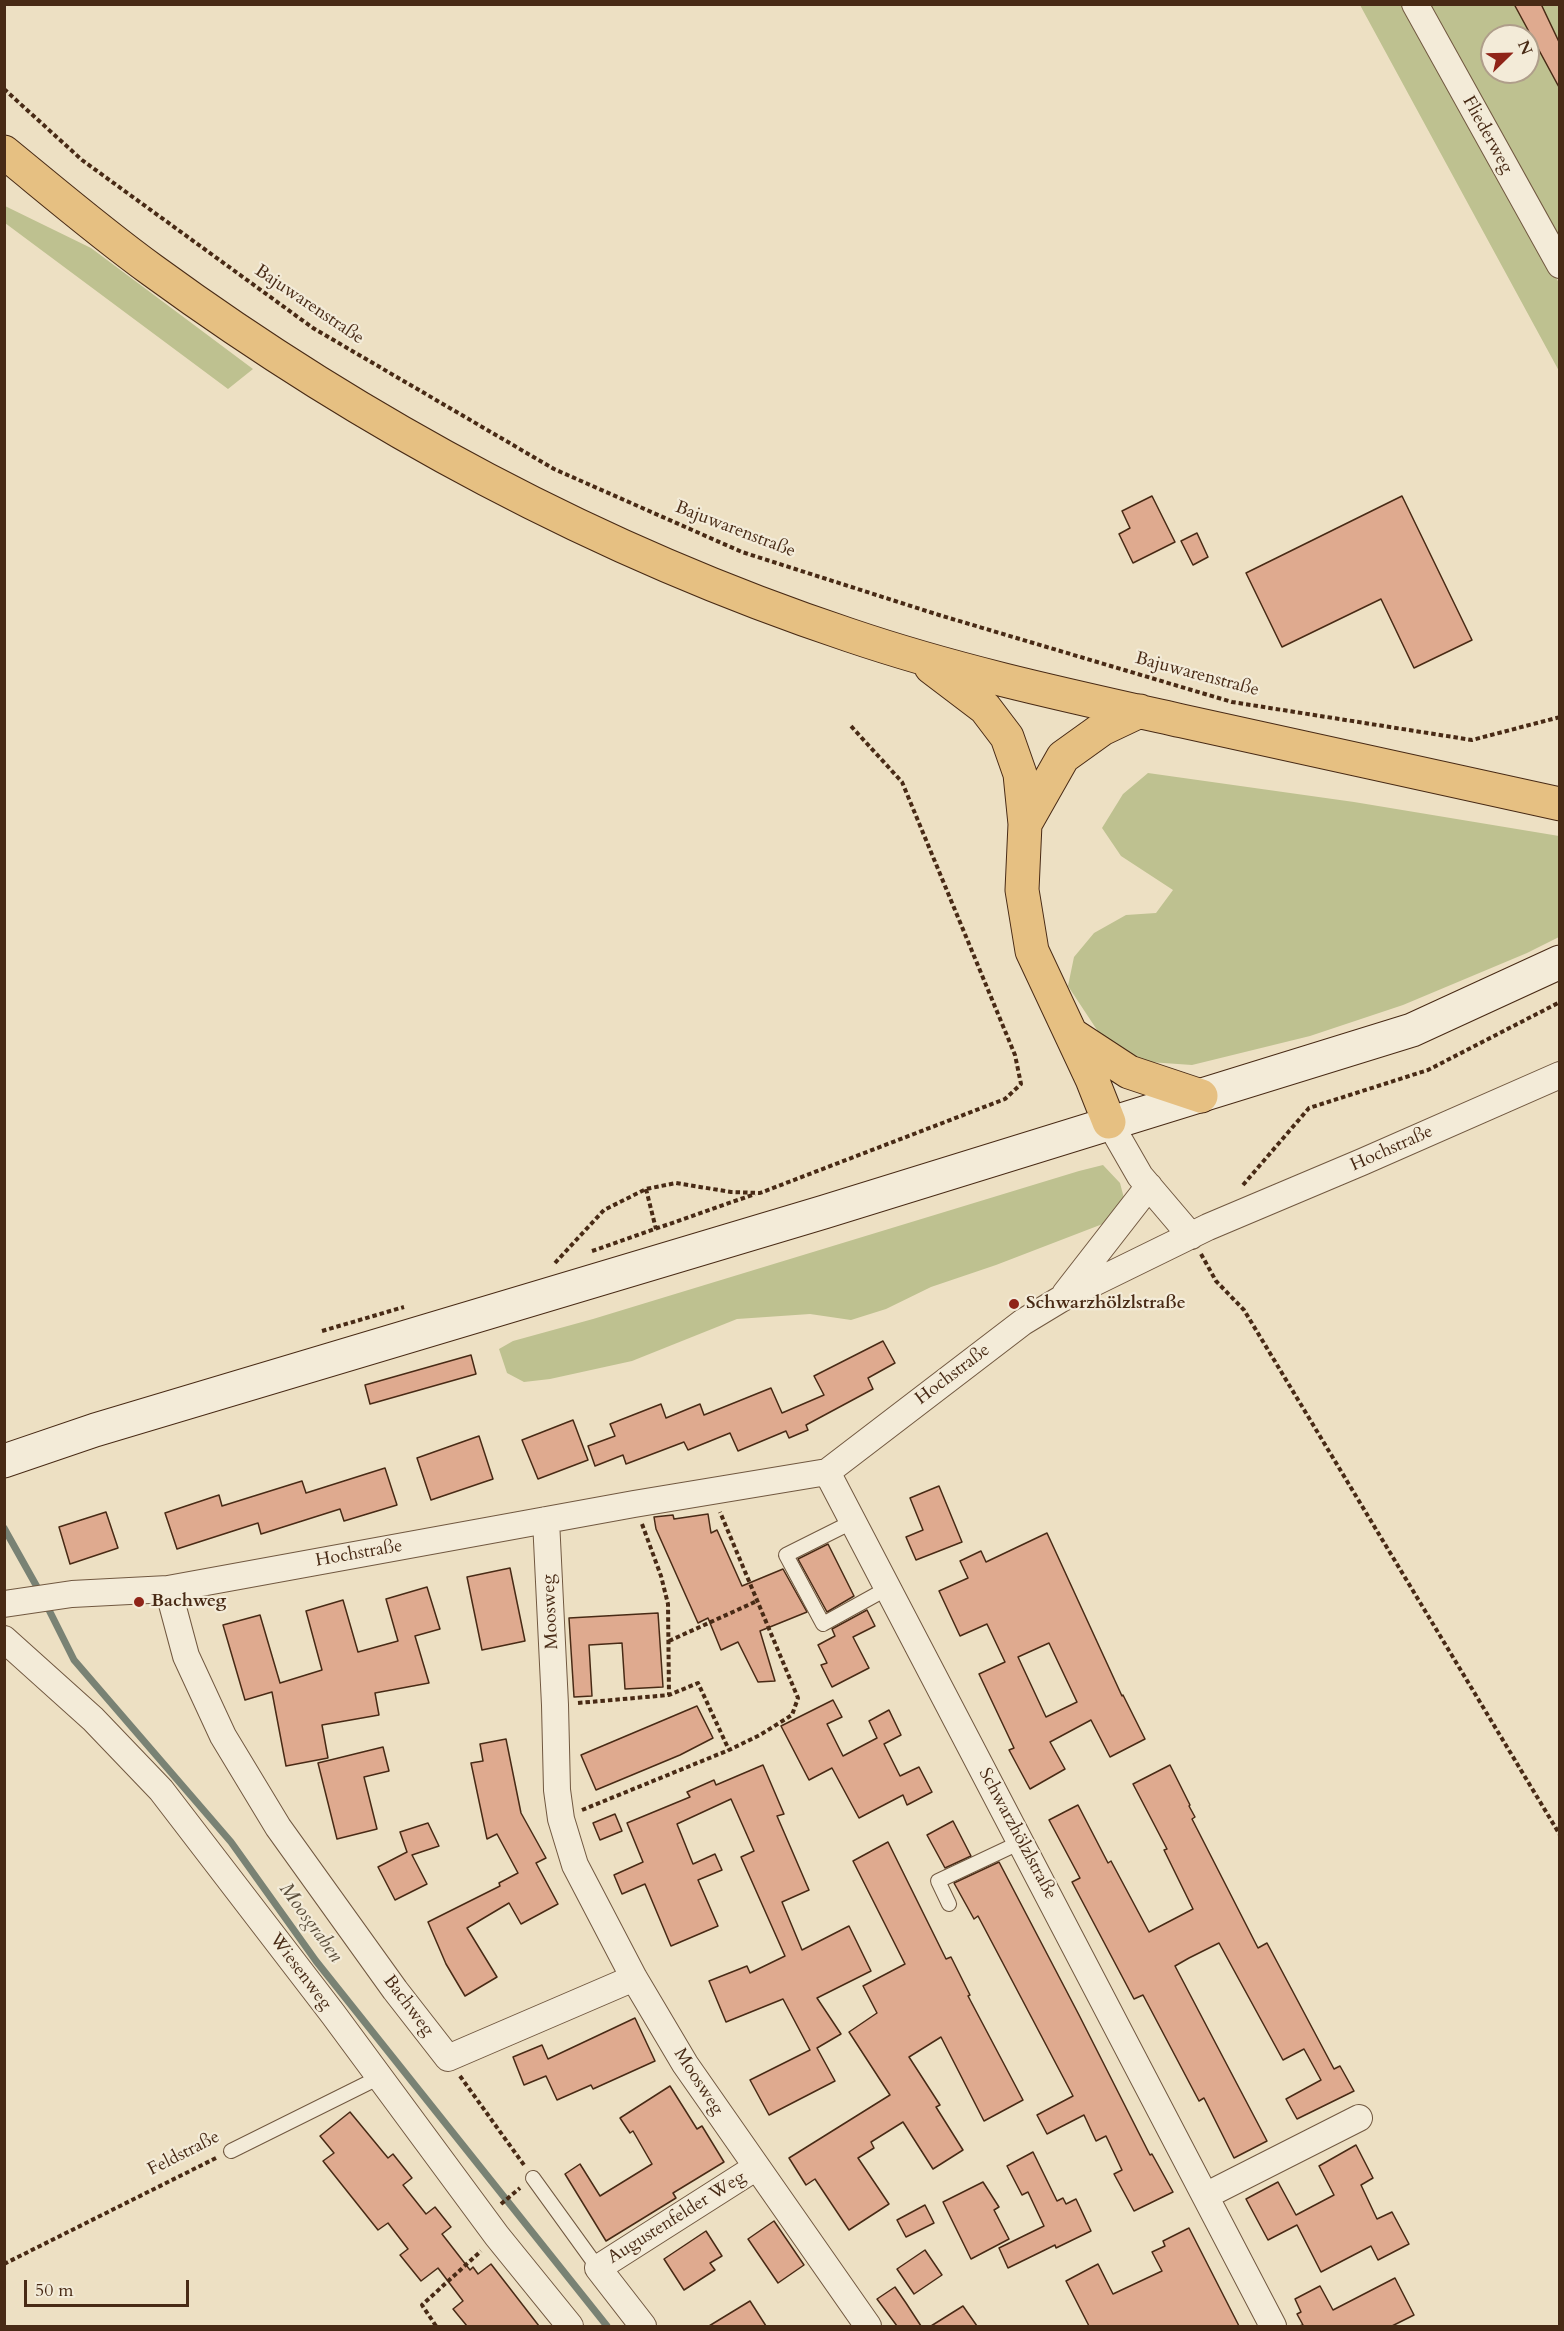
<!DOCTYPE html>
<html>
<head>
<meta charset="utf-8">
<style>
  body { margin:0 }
  #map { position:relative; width:1564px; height:2331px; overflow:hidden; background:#ede0c3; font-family:Cardo,serif }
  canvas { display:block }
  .frame { position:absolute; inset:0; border:6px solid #482a15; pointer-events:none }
  .north { position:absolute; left:1480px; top:24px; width:60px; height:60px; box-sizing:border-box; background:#f3ebd8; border:2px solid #af9e8a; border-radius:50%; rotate:67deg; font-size:16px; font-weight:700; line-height:24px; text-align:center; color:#482a15 }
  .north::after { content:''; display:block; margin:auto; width:21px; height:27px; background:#8f2418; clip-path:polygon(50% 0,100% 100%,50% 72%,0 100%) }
  .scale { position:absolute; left:24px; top:2280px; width:165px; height:27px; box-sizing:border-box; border:3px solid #482a15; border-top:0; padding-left:8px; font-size:18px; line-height:21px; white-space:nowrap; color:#482a15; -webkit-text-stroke:4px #f3ebd8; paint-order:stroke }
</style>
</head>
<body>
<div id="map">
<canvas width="1564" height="2331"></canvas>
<div class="frame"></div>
<div class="north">N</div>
<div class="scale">50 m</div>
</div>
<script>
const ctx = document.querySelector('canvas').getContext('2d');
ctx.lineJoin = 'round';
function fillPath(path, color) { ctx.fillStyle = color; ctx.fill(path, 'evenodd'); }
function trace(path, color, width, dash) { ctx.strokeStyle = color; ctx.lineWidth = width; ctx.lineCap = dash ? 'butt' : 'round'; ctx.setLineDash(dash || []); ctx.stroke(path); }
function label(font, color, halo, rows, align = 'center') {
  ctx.font = font + ' Cardo,serif'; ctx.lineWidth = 4.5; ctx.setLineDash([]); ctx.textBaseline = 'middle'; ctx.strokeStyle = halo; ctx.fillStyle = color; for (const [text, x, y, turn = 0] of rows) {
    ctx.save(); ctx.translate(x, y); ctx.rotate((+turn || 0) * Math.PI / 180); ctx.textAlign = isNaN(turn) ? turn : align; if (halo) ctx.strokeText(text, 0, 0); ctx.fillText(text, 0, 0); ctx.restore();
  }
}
fillPath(new Path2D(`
  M 1360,5 L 1405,5 L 1559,283 L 1559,371 Z
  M 1424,5 L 1559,5 L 1559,249 ZM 1492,36 L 1528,36 L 1528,72 L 1492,72 Z
  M 5,206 L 91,248 L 253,369 L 228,389 L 5,223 Z
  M 1148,773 L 1354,802 L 1559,836 L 1559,937 L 1527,953 L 1403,1005 L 1310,1036 L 1192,1065 L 1135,1061 L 1101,1036 L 1068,986 L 1074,957 L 1094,933 L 1126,915 L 1156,913 L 1173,890 L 1121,856 L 1102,828 L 1123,794 Z
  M 1103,1165 L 1120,1183 L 1125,1202 L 1113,1220 L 996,1265 L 931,1287 L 886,1309 L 851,1320 L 810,1314 L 737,1319 L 632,1361 L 550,1379 L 524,1382 L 507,1373 L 499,1349 L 513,1341 L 593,1319 L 1079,1171 Z`), '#bec190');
trace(new Path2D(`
  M 4,1528 L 41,1594
  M 46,1604 L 74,1660 L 231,1842 L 316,1961 L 607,2326`), '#798274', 7);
const building = new Path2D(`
  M 1514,4 L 1541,4 L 1560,44 L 1560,89 Z
  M 1152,496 L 1175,542 L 1133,563 L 1119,534 L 1130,528 L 1122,511 Z
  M 1402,496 L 1472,640 L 1414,668 L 1381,599 L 1282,647 L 1246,573 Z
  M 1197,533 L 1208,557 L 1193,565 L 1181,541 Z
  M 883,1341 L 895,1363 L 868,1378 L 873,1389 L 806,1425 L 808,1430 L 789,1438 L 786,1431 L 738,1451 L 730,1433 L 688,1450 L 684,1442 L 626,1464 L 623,1455 L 595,1466 L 588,1446 L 615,1436 L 610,1424 L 661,1404 L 666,1418 L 700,1404 L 704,1415 L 771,1388 L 782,1413 L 824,1395 L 814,1376 Z
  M 471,1355 L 476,1374 L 370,1404 L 365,1385 Z
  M 573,1420 L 588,1460 L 538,1479 L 522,1440 Z
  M 479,1436 L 493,1479 L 431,1500 L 417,1458 Z
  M 385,1468 L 397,1505 L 344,1521 L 340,1509 L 261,1534 L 258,1523 L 177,1549 L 165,1513 L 219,1495 L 222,1506 L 302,1481 L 306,1493 Z
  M 939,1486 L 962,1542 L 916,1560 L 906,1537 L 923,1530 L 910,1498 Z
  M 106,1512 L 118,1548 L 70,1564 L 59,1527 Z
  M 708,1514 L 711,1533 L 717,1530 L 742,1586 L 783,1569 L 807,1612 L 760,1631 L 775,1681 L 758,1682 L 738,1642 L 721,1650 L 708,1618 L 698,1623 L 656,1529 L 654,1517 L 673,1515 L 674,1519 Z
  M 1047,1533 L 1122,1696 L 1123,1695 L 1145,1739 L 1110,1757 L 1091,1720 L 1050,1742 L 1065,1769 L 1030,1789 L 1009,1750 L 1014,1748 L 979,1674 L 1005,1662 L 987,1624 L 960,1636 L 939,1591 L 968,1578 L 960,1561 L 981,1551 L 986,1562 ZM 1049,1643 L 1077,1702 L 1046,1717 L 1018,1657 Z
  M 828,1544 L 854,1596 L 827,1612 L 798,1559 Z
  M 510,1568 L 525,1641 L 482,1650 L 467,1577 Z
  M 427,1587 L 440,1629 L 415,1636 L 429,1683 L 375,1693 L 379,1715 L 322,1725 L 328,1758 L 286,1766 L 272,1692 L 245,1700 L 223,1625 L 260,1615 L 280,1683 L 322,1670 L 306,1611 L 343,1600 L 358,1652 L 398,1641 L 386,1599 Z
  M 867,1610 L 875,1626 L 853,1637 L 869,1668 L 832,1687 L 821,1665 L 827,1663 L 818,1645 L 835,1636 L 832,1629 Z
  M 658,1613 L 663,1687 L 625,1689 L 622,1643 L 589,1645 L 592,1696 L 574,1697 L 569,1618 Z
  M 833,1700 L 842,1717 L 827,1724 L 843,1756 L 877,1738 L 869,1721 L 889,1710 L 901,1735 L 884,1744 L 900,1776 L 919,1767 L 932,1792 L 907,1805 L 903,1795 L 859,1818 L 832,1768 L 809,1780 L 781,1726 Z
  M 697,1706 L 713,1738 L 680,1755 L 596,1790 L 581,1755 Z
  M 506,1739 L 521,1813 L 546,1858 L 536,1863 L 558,1904 L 521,1924 L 509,1903 L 467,1928 L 497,1977 L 465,1996 L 446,1964 L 428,1922 L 500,1886 L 499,1883 L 518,1873 L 497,1834 L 487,1839 L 471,1763 L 483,1761 L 480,1744 Z
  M 383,1747 L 389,1771 L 364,1777 L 377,1829 L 337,1839 L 318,1763 Z
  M 763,1765 L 784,1814 L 777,1816 L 809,1890 L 782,1902 L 802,1950 L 849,1926 L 871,1971 L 817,1998 L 841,2034 L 817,2048 L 835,2081 L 769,2115 L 750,2080 L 810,2050 L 783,1999 L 726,2022 L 709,1981 L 747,1966 L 750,1973 L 785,1956 L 741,1857 L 754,1851 L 731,1799 L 677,1824 L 693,1864 L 715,1854 L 722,1870 L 698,1880 L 718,1926 L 671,1946 L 645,1884 L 622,1894 L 614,1875 L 643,1862 L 627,1823 L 690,1797 L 687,1792 L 714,1780 L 716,1785 Z
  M 1170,1765 L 1190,1805 L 1189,1806 L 1195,1817 L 1192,1819 L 1258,1948 L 1267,1943 L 1334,2069 L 1340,2066 L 1354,2091 L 1297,2119 L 1286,2099 L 1321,2080 L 1304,2049 L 1283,2060 L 1219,1943 L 1189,1958 L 1175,1966 L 1267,2141 L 1234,2158 L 1204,2098 L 1199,2101 L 1143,1995 L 1134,1999 L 1072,1882 L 1080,1878 L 1049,1820 L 1078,1805 L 1108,1863 L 1111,1861 L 1149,1932 L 1193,1909 L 1164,1850 L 1167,1849 L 1133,1784 Z
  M 615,1814 L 622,1831 L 600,1840 L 593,1823 Z
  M 953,1821 L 971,1856 L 945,1868 L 927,1835 Z
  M 428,1823 L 439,1846 L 412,1855 L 427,1884 L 395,1900 L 378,1867 L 407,1852 L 400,1832 Z
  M 888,1842 L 946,1959 L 951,1957 L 970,1995 L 968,1996 L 1023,2100 L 984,2121 L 941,2037 L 909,2057 L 940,2105 L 936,2107 L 963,2150 L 933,2169 L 903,2122 L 871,2142 L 874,2148 L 858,2158 L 889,2204 L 849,2230 L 815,2179 L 806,2185 L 789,2158 L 890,2095 L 849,2032 L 877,2013 L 863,1986 L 905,1964 L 853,1861 Z
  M 999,1862 L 1079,2015 L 1150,2155 L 1152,2154 L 1173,2192 L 1134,2211 L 1114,2174 L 1122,2170 L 1106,2136 L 1096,2141 L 1084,2115 L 1047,2134 L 1037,2115 L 1073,2096 L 978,1916 L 974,1919 L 954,1883 Z
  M 635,2018 L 655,2061 L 593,2089 L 591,2085 L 557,2100 L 546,2076 L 524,2085 L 513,2057 L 542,2045 L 548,2059 Z
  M 670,2086 L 697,2129 L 702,2126 L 724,2162 L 673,2193 L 676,2198 L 606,2241 L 565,2174 L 580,2164 L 600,2196 L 652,2164 L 633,2131 L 630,2133 L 620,2118 Z
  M 350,2112 L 388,2158 L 393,2154 L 412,2178 L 403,2185 L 426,2214 L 435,2207 L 451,2227 L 442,2234 L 470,2270 L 473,2267 L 478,2274 L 491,2264 L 539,2326 L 467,2326 L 453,2309 L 463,2301 L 438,2268 L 421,2281 L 400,2255 L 408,2249 L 388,2223 L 378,2230 L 323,2161 L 334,2153 L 320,2136 Z
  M 1356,2145 L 1373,2178 L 1361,2185 L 1377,2219 L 1392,2212 L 1409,2244 L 1378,2260 L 1371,2246 L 1321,2272 L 1297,2225 L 1268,2240 L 1246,2199 L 1278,2182 L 1296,2215 L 1334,2195 L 1319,2166 Z
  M 1033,2152 L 1057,2201 L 1063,2198 L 1066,2204 L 1076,2199 L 1091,2231 L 1056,2248 L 1055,2245 L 1008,2268 L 999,2248 L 1044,2226 L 1028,2192 L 1022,2195 L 1007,2166 Z
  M 983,2182 L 999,2207 L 994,2210 L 1009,2239 L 971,2259 L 943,2202 Z
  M 925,2205 L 934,2223 L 906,2237 L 897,2220 Z
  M 774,2221 L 804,2265 L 778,2283 L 748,2239 Z
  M 1189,2228 L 1239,2326 L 1089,2326 L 1066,2281 L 1098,2264 L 1113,2294 L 1162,2271 L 1152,2252 L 1165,2246 L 1163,2241 Z
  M 706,2231 L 722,2256 L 710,2263 L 715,2270 L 684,2290 L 664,2259 Z
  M 925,2250 L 942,2275 L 914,2294 L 897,2269 Z
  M 1395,2278 L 1414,2315 L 1392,2326 L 1299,2326 L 1303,2325 L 1297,2314 L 1301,2312 L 1295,2299 L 1320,2286 L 1333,2310 Z
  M 895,2287 L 906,2303 L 921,2326 L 897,2326 L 877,2299 Z
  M 750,2301 L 766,2326 L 709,2326 Z
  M 963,2306 L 977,2326 L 931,2326 Z`);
fillPath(building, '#dfaa8f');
trace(building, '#482a15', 1.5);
const lane = new Path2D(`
  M 852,1518 L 842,1527 L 786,1555 L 823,1624 L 888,1588
  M 949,1904 L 938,1881 L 1021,1842
  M 231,2151 L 380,2077
  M 533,2178 L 598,2268`);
const street = new Path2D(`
  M 1415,4 L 1560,265
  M 1109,1122 L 1140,1176 L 1191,1236
  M 1065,1294 L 1149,1186
  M 827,1472 L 1273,2326
  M 546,1520 L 555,1705 L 557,1790 L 561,1819 L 575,1865 L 634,1978 L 685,2064 L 868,2326
  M 168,1589 L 186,1656 L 223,1736 L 278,1827 L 395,1990 L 448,2058 L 634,1978
  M 4,1604 L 72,1594 L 168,1589 L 634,1504 L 827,1472 L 1023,1322 L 1061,1299 L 1208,1227 L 1362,1162 L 1560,1075
  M 4,1639 L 93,1719 L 161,1790 L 333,2014 L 497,2236 L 570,2326
  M 1205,2196 L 1359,2118
  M 643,2326 L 598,2268 L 755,2168`);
const secondary = new Path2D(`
  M 4,1461 L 95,1430 L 824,1212 L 1412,1030 L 1560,962`);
const highway = new Path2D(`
  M 4,152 C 53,192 101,233 152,270 C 364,425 600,552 849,635 C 958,672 1070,696 1182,721 C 1308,749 1434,776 1560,804
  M 931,667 L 985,708 L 1007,737 L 1020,774 L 1025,824 L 1022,890 L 1032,951 L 1092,1079 L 1109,1122
  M 1025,824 L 1063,757 L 1102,729 L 1140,711
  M 1071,1034 L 1129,1072 L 1201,1096`);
trace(lane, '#715840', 16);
trace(street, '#715840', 28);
trace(secondary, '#482a15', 35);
trace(highway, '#482a15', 35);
trace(new Path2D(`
  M 4,89 L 82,160 L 313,328 L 554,469 L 742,552 L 939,615 L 1232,702 L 1472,740 L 1560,717
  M 1243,1185 L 1309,1108 L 1428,1070 L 1560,1002
  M 646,1189 L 656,1229
  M 592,1251 L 755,1194
  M 1201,1254 L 1216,1281 L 1244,1310 L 1560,1835
  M 555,1263 L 604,1210 L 646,1189 L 676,1183 L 731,1192 L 760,1193 L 1005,1099 L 1021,1084 L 1015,1055 L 902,782 L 850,725
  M 322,1331 L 404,1307
  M 642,1524 L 661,1576 L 668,1604 L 669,1695
  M 669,1641 L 757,1601
  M 578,1703 L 669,1695 L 698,1683 L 729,1750
  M 582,1810 L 729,1750 L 760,1735 L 792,1715 L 798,1698 L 720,1512
  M 460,2076 L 524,2165
  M 501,2204 L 520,2188
  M 4,2264 L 216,2158
  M 436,2326 L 422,2305 L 481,2251`), '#482a15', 4, [4.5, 3]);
trace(lane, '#f3ebd8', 14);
trace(street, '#f3ebd8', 26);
trace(secondary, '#f3ebd8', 33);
trace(highway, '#e6c082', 33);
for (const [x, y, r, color] of [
  [1014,1304,6,"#8f2418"],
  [139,1602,6,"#8f2418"]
]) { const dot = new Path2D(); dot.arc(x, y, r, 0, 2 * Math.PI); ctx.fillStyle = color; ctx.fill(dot); trace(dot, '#f3ebd8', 2); }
label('18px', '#482a15', '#f3ebd8', [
  ["Fliederweg",1487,135,61],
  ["Bajuwarenstraße",309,305,34],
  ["Bajuwarenstraße",735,530,21],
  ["Bajuwarenstraße",1197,675,15],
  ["Hochstraße",1392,1149,-24],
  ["Hochstraße",953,1375,-37],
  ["Hochstraße",359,1554,-10],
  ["Moosweg",551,1612,-93],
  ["Schwarzhölzlstraße",1017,1834,62],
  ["Wiesenweg",300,1972,53],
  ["Bachweg",408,2006,53],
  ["Moosweg",698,2082,57],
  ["Feldstraße",184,2154,-27],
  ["Augustenfelder Weg",677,2218,-32]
]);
label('bold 18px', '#482a15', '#f3ebd8', [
  ["Schwarzhölzlstraße",1026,1304],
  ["Bachweg",151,1602]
], 'left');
label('italic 20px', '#5c4f3c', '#f3ebd8', [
  ["Moosgraben",310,1923,54]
]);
</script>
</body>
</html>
